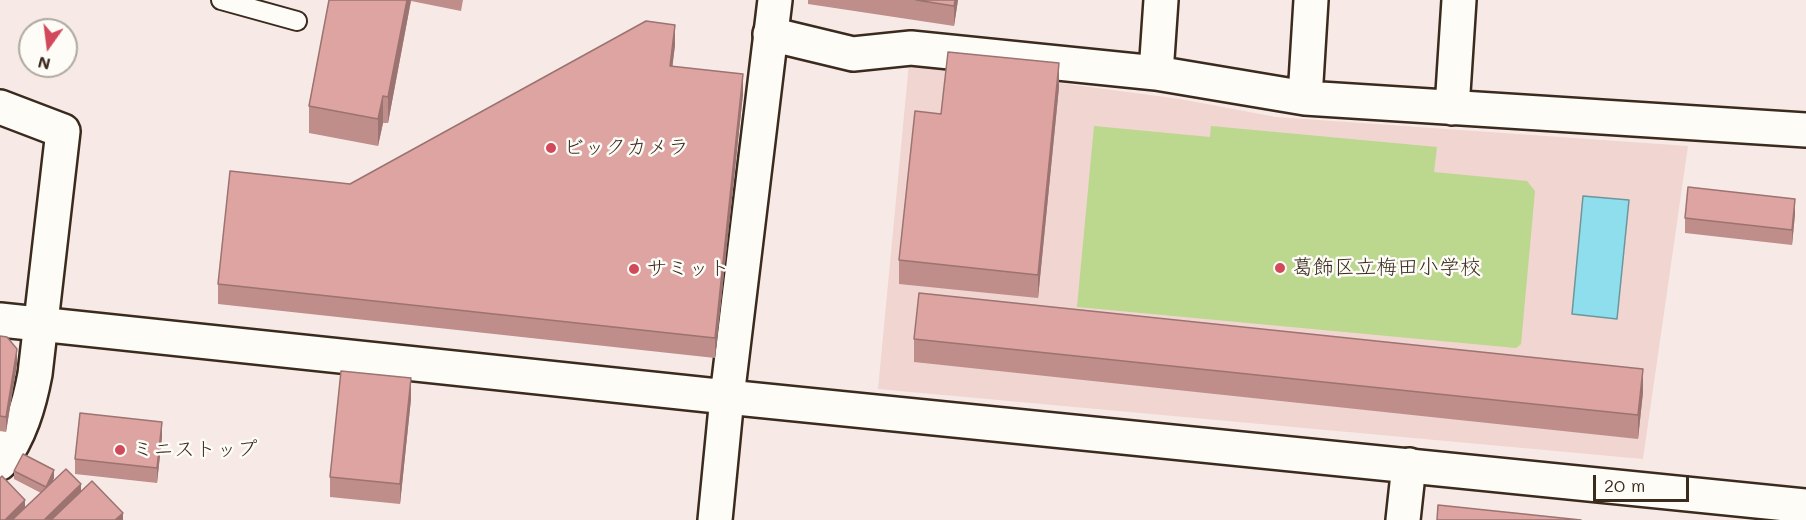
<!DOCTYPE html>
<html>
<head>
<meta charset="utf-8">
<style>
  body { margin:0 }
  #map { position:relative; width:1806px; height:520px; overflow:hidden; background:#f7eae6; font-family:Mali,sans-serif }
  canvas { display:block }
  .north { position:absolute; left:18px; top:18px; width:60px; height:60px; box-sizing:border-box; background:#fdfcf7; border:2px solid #afa8a0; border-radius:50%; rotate:194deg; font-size:16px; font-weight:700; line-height:24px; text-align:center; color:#3b2a1e }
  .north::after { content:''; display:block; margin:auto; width:21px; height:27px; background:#d1495b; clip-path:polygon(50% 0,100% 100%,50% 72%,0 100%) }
  .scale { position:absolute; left:1593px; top:475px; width:96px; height:27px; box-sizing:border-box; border:3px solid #3b2a1e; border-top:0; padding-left:8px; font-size:18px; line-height:21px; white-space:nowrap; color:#3b2a1e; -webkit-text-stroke:4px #fdfcf7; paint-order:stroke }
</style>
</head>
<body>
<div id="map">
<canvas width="1806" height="520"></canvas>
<div class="north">N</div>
<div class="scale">20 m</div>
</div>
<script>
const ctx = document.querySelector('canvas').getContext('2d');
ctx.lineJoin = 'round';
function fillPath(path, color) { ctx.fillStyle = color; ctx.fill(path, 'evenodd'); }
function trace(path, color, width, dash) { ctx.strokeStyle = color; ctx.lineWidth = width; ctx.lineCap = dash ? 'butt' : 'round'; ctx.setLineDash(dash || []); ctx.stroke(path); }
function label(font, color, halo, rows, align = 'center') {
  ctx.font = font + ' Mali,"Klee One",sans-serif'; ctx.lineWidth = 5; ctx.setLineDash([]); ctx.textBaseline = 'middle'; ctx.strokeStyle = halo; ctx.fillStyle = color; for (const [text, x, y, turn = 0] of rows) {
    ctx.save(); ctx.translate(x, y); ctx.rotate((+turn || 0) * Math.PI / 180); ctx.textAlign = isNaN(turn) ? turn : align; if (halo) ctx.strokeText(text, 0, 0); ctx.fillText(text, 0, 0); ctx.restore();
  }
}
fillPath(new Path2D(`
  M 909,63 L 1180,99 L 1276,117 L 1688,146 L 1643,459 L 878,389 Z`), '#f0d5d1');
fillPath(new Path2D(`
  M 1094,126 L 1210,137 L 1211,126 L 1437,147 L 1434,172 L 1527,181 L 1535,191 L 1521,344 L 1516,348 L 1077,307 Z`), '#bcd78e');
const water = new Path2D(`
  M 1583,196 L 1629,200 L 1617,319 L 1572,314 Z`);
fillPath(water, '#8fdeed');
trace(water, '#6d969a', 1.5);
const service = new Path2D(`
  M 221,0 L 297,21`);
const minor = new Path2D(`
  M 770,34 L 853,54 L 911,48 L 1156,73 L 1305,98 L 1806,130
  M 1156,73 L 1161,0
  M 1305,98 L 1311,0
  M 0,107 L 63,131 L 35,374 C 29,406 20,436 0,463
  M 1452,108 L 1459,0
  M 715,520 L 727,397
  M 1403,520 L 1409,465`);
const tertiary = new Path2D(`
  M 0,320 L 727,397 L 1806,506
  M 727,397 L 775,0`);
trace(service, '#3b2a1e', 22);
trace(minor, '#3b2a1e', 38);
trace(tertiary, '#3b2a1e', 38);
trace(service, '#fdfcf7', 18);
trace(minor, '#fdfcf7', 33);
trace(tertiary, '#fdfcf7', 33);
fillPath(new Path2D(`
  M 329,0 L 463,0 L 461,11 L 411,1 L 388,123 L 383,123 L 378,146 L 309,133 L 309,106 Z
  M 808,0 L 958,0 L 954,26 L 808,4 Z
  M 675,45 L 672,67 L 743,94 L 715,358 L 218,304 L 218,284 L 350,184 Z
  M 1059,87 L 1038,298 L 899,284 L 899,260 Z
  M 1795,214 L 1792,245 L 1685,233 L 1685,218 Z
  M 0,336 L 17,364 L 6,432 L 0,431 Z
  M 914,339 L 1643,392 L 1638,439 L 914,362 Z
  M 411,399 L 400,504 L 330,497 L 330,477 Z
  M 162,437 L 157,483 L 75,474 L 75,459 Z
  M 14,471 L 54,478 L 53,480 L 81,491 L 123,520 L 25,507 L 41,493 L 14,479 Z`), '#bf8d8a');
fillPath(new Path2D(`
  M 407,0 L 411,0 L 388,123 L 388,97 Z
  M 955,0 L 958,0 L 954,26 L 954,6 Z
  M 675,25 L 675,45 L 670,87 L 670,66 Z
  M 1059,63 L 1059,87 L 1038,298 L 1038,275 Z
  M 743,74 L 743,94 L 715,358 L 715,338 Z
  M 383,96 L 383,123 L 378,146 L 378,119 Z
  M 1795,199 L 1795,214 L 1792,245 L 1792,230 Z
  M 17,349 L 17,364 L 6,432 L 6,417 Z
  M 1643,369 L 1643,392 L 1638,439 L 1638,415 Z
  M 411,378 L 411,399 L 400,504 L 400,484 Z
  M 162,422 L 162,437 L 157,483 L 157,468 Z
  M 54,470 L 54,478 L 46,495 L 46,487 Z
  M 81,484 L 81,499 L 59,520 L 44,520 Z
  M 25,500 L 25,515 L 21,520 L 5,520 Z
  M 123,513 L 123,520 L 115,520 Z`), '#9b7371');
const building = new Path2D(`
  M 329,0 L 407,0 L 388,97 L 383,96 L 378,119 L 309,106 Z
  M 916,0 L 955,0 L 954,6 Z
  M 646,21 L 675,25 L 670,66 L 743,74 L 715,338 L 218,284 L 230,171 L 350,184 Z
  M 948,52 L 1059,63 L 1038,275 L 899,260 L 915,111 L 941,114 Z
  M 1688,187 L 1795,199 L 1792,230 L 1685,218 Z
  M 919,293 L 1643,369 L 1638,415 L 914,339 Z
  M 0,336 L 7,337 L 17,349 L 6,417 L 0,416 Z
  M 341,371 L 411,378 L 400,484 L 330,477 Z
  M 80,413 L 162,422 L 157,468 L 75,459 Z
  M 23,454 L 54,470 L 46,487 L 14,471 Z
  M 66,469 L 81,484 L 44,520 L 12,520 Z
  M 2,476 L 25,500 L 5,520 L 0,520 L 0,478 Z
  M 92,481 L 123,513 L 115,520 L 51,520 Z
  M 1438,505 L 1581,520 L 1437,520 Z`);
fillPath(building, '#dea4a1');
trace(building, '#9b7371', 1.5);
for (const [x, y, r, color] of [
  [551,148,6,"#d1495b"],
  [1280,268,6,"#d1495b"],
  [634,269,6,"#d1495b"],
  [120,450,6,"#d1495b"]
]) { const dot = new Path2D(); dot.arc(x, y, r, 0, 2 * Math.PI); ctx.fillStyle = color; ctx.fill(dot); trace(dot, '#fdfcf7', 2); }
label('21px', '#3b2a1e', '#fdfcf7', [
  ["ビックカメラ",563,148],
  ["葛飾区立梅田小学校",1292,268],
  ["サミット",646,269],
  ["ミニストップ",132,450]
], 'left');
</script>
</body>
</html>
